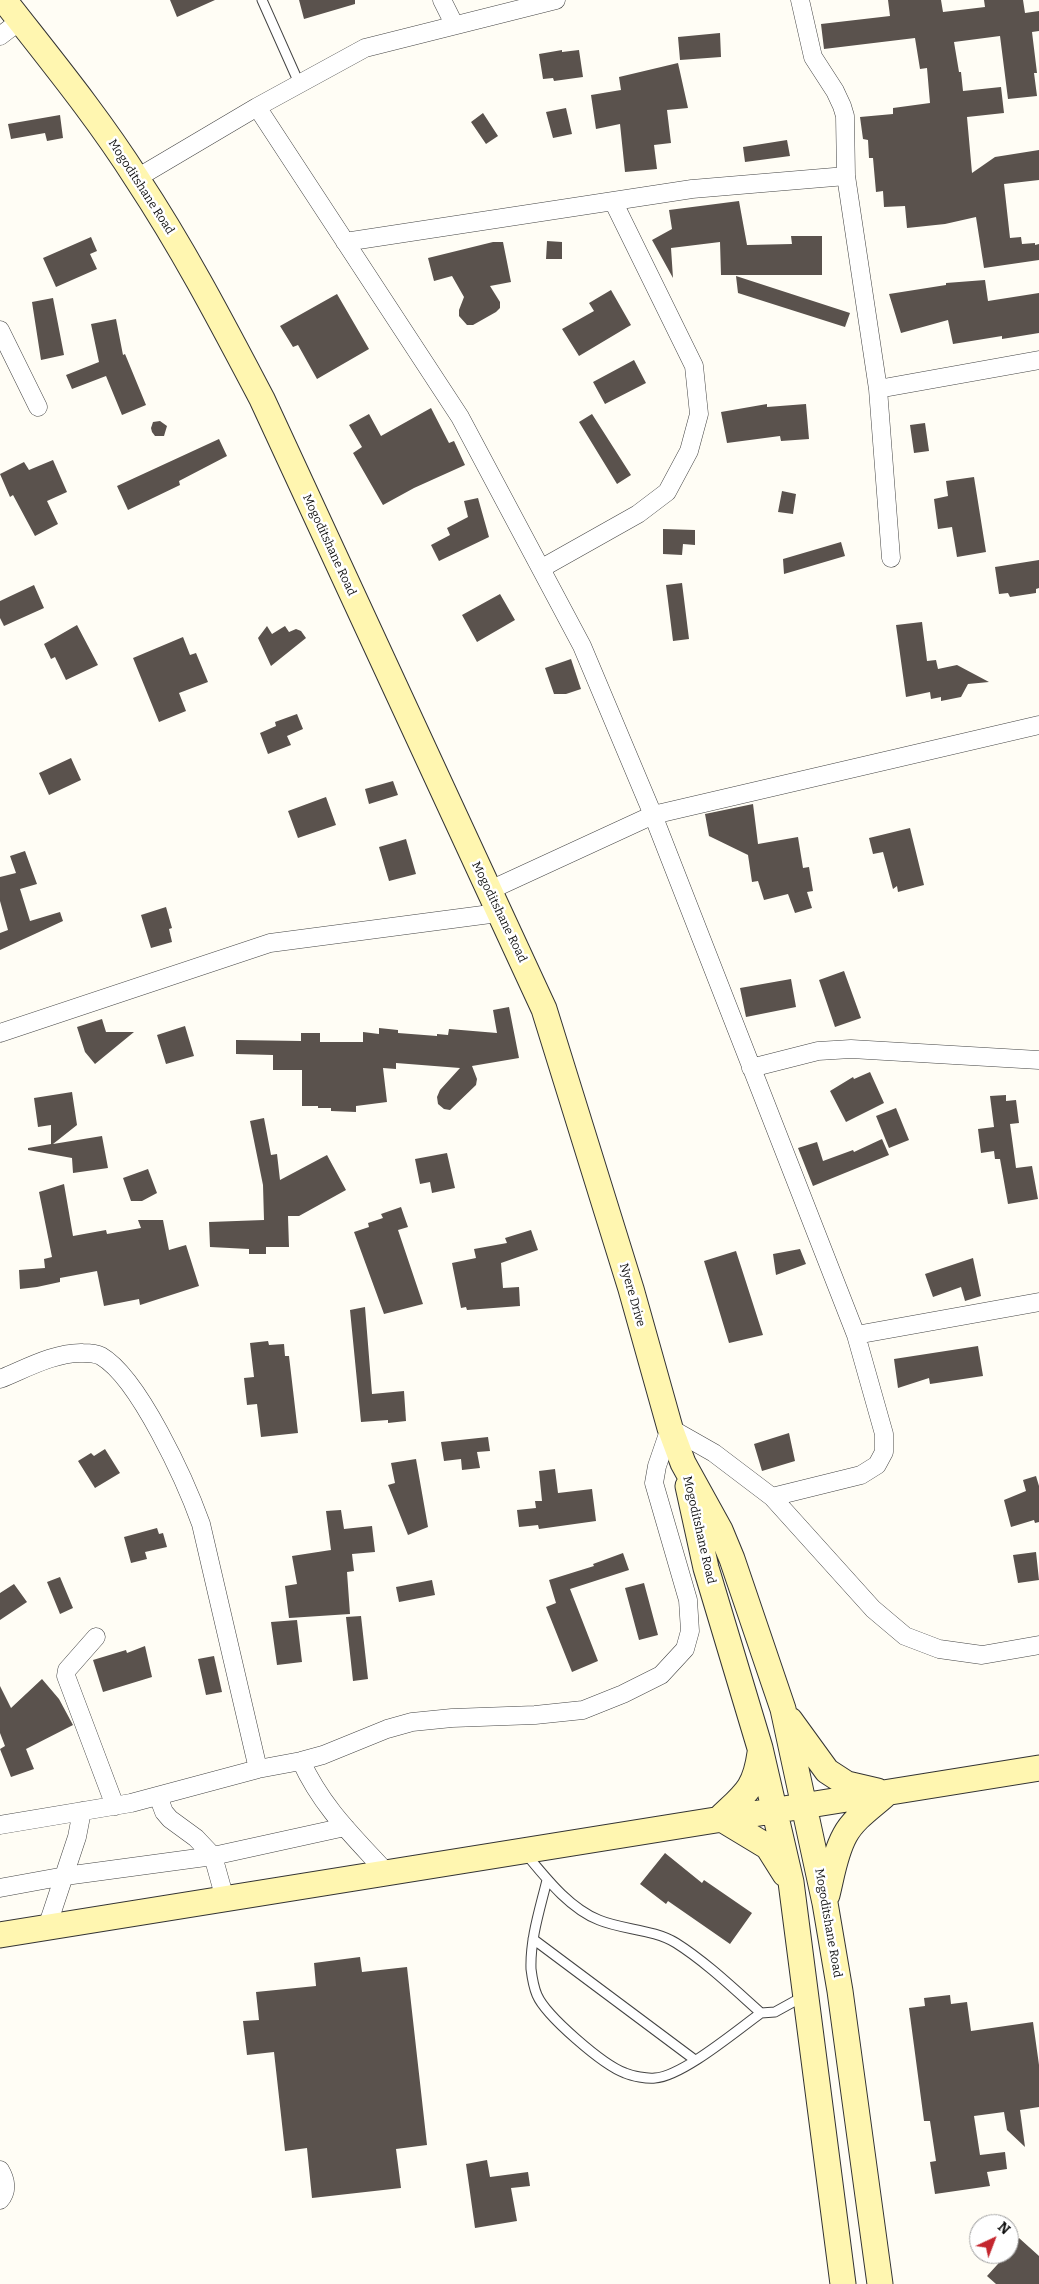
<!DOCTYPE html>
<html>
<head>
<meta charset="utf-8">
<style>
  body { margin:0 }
  #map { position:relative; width:1039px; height:2284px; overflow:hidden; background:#fffdf5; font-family:Bitter,serif }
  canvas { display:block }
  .north { position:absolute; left:969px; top:2214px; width:50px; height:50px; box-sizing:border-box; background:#fff; border:1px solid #a0a0a0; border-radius:50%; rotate:43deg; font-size:14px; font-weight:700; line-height:20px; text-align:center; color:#111 }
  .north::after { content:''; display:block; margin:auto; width:18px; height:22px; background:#c4262e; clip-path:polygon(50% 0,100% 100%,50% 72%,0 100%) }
</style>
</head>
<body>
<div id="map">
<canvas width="1039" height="2284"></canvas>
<div class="north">N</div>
</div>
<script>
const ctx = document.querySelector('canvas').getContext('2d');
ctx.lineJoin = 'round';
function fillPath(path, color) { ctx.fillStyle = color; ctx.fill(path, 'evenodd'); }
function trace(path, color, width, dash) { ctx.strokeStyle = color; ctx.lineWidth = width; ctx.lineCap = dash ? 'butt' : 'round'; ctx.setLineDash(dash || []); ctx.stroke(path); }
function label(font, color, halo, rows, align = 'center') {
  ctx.font = font + ' Bitter,serif'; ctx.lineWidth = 5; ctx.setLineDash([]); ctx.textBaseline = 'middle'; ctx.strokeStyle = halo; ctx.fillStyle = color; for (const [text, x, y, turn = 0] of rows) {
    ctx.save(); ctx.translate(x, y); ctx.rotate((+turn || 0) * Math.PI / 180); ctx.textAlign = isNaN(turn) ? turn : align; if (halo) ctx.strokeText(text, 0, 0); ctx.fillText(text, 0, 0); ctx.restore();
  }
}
fillPath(new Path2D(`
  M 170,0 L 215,0 L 177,17 Z
  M 299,0 L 355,0 L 355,4 L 304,19 Z
  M 888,0 L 941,0 L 943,12 L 985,7 L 984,0 L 1023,0 L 1025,13 L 1039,11 L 1039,31 L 1032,32 L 1037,73 L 1034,73 L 1037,96 L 1008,99 L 1000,36 L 954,42 L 959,72 L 961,72 L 963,91 L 1001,87 L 1004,113 L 967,117 L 972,173 L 995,157 L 1039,150 L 1039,180 L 1004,184 L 1010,238 L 1021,237 L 1022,244 L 1035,243 L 1035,245 L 1039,244 L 1039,260 L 984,268 L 976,217 L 945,224 L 907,228 L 905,206 L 884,207 L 883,191 L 876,192 L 873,158 L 869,158 L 868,140 L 863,139 L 860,117 L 893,114 L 893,108 L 930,103 L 927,68 L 920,69 L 915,38 L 824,49 L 821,24 L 890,16 Z
  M 720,33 L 721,57 L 680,60 L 678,37 Z
  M 562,50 L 562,52 L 579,50 L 583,77 L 554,81 L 553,78 L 543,79 L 539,54 Z
  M 678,63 L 688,108 L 667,110 L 671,143 L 654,145 L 657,169 L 625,172 L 620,124 L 596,129 L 591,95 L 621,90 L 619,77 Z
  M 566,108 L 572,134 L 553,138 L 546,112 Z
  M 483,113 L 498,136 L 486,144 L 471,122 Z
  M 60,115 L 63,138 L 47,141 L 45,133 L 11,139 L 8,124 Z
  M 787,140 L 790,156 L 745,162 L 743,147 Z
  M 739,201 L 747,245 L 792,244 L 791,236 L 822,236 L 822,275 L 721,275 L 720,242 L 671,248 L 673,278 L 652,240 L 672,229 L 669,210 Z
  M 91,237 L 97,251 L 90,254 L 97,269 L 56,287 L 43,258 Z
  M 547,241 L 562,242 L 562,259 L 546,259 Z
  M 493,242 L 503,242 L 511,282 L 490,286 L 500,302 L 500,308 L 496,312 L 473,325 L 467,325 L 459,316 L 459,310 L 464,297 L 452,276 L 434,281 L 428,258 Z
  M 736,276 L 850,313 L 845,327 L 738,293 Z
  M 985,280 L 988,301 L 1039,293 L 1039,333 L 1002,339 L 1002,336 L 953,344 L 948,320 L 901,333 L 889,294 L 946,285 L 946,283 Z
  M 611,290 L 631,325 L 579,356 L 562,329 L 594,311 L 589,303 Z
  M 337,294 L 369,349 L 317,379 L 298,345 L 293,347 L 280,326 Z
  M 53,298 L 64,355 L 41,360 L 32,302 Z
  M 116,319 L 123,355 L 125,354 L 146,405 L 122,415 L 106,376 L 72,389 L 66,375 L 99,362 L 91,324 Z
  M 634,360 L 646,383 L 605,404 L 593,382 Z
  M 767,404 L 767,407 L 806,404 L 809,439 L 781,441 L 780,436 L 727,443 L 721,412 Z
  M 431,408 L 449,443 L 454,441 L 465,465 L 414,488 L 383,505 L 353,453 L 362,447 L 349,425 L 369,414 L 381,436 Z
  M 592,414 L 631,475 L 617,484 L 579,422 Z
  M 160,421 L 167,426 L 164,436 L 155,436 L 152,432 L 151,428 L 153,422 Z
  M 925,423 L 929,451 L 914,453 L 910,425 Z
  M 219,439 L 227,456 L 179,481 L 180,485 L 128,510 L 117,486 Z
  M 53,460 L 67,492 L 47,501 L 58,524 L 35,536 L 13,495 L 10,497 L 0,474 L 24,462 L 29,470 Z
  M 974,477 L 986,552 L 957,557 L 952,527 L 938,529 L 934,499 L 948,496 L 946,481 Z
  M 782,491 L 796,494 L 793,514 L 778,512 Z
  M 478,498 L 489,537 L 439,561 L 431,545 L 450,535 L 447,528 L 468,517 L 464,501 Z
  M 663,529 L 695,530 L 695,545 L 683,544 L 682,555 L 663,554 Z
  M 841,542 L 845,556 L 784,574 L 783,559 Z
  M 1039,560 L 1039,588 L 1036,589 L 1036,593 L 1010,597 L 1008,593 L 999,594 L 995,567 Z
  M 682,583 L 689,639 L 673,641 L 666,585 Z
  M 34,585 L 44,608 L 4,626 L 0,618 L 0,601 Z
  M 500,594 L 515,620 L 477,642 L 462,615 Z
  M 922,622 L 927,661 L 936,660 L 938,669 L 957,665 L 989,682 L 968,684 L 961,697 L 941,701 L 941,697 L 931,699 L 930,692 L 906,697 L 896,625 Z
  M 77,625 L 98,665 L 66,680 L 55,657 L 51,659 L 44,644 Z
  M 267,626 L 272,634 L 285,626 L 289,632 L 296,629 L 301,631 L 306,638 L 271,666 L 258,638 Z
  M 183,637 L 190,655 L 196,653 L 208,682 L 179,693 L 186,711 L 159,722 L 133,658 Z
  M 571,659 L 581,689 L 566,694 L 554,694 L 545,668 Z
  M 297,714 L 303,729 L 287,736 L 291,745 L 268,754 L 260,733 L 276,726 L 275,722 Z
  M 71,758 L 81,780 L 49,795 L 39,773 Z
  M 393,781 L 398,795 L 369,804 L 365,789 Z
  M 326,797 L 336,825 L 298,838 L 288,811 Z
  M 753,804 L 758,844 L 798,837 L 803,868 L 809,867 L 813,891 L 807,892 L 812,908 L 795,913 L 788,894 L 764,900 L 758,881 L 752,882 L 748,855 L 709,836 L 705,814 Z
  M 910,828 L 924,885 L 898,892 L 897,886 L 893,889 L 883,852 L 873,854 L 869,838 Z
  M 406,839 L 416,874 L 389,881 L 379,847 Z
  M 25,851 L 37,884 L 20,889 L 30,921 L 60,912 L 63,921 L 0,950 L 0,933 L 8,930 L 0,901 L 0,877 L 16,873 L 10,856 Z
  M 166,907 L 172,928 L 169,929 L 172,942 L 151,948 L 141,915 Z
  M 844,971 L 861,1018 L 835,1027 L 819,980 Z
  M 791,979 L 796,1007 L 746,1017 L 740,988 Z
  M 509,1007 L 519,1058 L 472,1066 L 477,1079 L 476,1085 L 450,1110 L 444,1109 L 438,1104 L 437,1097 L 440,1090 L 460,1068 L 396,1063 L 396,1069 L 383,1068 L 387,1102 L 356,1106 L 356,1112 L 331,1111 L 331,1108 L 318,1108 L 318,1106 L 302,1106 L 302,1070 L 273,1070 L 273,1055 L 236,1054 L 236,1040 L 301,1041 L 301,1033 L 320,1033 L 320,1042 L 363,1042 L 363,1032 L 379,1034 L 379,1028 L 398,1030 L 398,1033 L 437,1036 L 437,1034 L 448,1035 L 449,1029 L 497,1033 L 493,1010 Z
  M 102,1019 L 106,1032 L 134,1032 L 95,1064 L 85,1052 L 77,1027 Z
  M 185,1026 L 194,1056 L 166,1064 L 157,1035 Z
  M 870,1072 L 884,1103 L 846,1122 L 830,1091 L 853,1077 L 854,1079 Z
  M 72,1092 L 77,1125 L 53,1144 L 102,1136 L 108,1168 L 73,1173 L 72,1158 L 28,1150 L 28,1148 L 51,1144 L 51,1125 L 38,1127 L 34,1098 Z
  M 1006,1095 L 1006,1101 L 1016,1100 L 1019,1123 L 1010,1124 L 1016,1168 L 1032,1166 L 1038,1199 L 1008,1204 L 1000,1159 L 995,1159 L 994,1151 L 981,1153 L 978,1129 L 994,1127 L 990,1096 Z
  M 896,1108 L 909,1140 L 889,1148 L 876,1116 Z
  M 264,1118 L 271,1155 L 277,1154 L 280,1180 L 327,1155 L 346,1190 L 299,1216 L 288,1216 L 289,1247 L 266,1247 L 266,1254 L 249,1254 L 249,1249 L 210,1247 L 209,1222 L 264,1220 L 263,1185 L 250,1121 Z
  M 882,1139 L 889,1155 L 813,1186 L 798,1148 L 817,1142 L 823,1161 L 853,1150 L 854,1152 Z
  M 447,1153 L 455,1188 L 432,1193 L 430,1182 L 420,1184 L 415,1159 Z
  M 148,1169 L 157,1193 L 142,1201 L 131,1201 L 123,1178 Z
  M 64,1184 L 73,1236 L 106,1230 L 107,1234 L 141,1228 L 138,1220 L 163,1220 L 169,1250 L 186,1245 L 199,1286 L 140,1305 L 139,1299 L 104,1306 L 97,1271 L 60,1278 L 60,1282 L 37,1287 L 20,1289 L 19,1270 L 45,1268 L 44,1259 L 52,1257 L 39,1192 Z
  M 401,1207 L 408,1227 L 398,1230 L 423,1304 L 384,1314 L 354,1232 L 369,1227 L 368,1223 L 383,1218 L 381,1214 Z
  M 531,1230 L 538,1250 L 501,1263 L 503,1288 L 519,1287 L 520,1306 L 467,1310 L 466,1307 L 461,1308 L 452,1263 L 476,1258 L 474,1249 L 507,1243 L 505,1238 Z
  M 800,1249 L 806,1264 L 776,1275 L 773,1254 Z
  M 736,1251 L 763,1335 L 729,1343 L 704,1261 Z
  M 973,1258 L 981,1296 L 965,1301 L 961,1287 L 933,1297 L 925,1274 Z
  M 365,1307 L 372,1394 L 404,1391 L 406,1421 L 388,1423 L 388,1420 L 361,1422 L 350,1310 Z
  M 268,1341 L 269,1345 L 284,1344 L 285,1356 L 289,1356 L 298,1433 L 261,1437 L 257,1404 L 247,1405 L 244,1378 L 254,1377 L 250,1343 Z
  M 978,1346 L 983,1376 L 930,1384 L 929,1378 L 898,1388 L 894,1359 Z
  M 789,1433 L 795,1461 L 762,1471 L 754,1444 Z
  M 488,1437 L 490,1451 L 477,1452 L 480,1468 L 462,1470 L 461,1459 L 444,1461 L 441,1442 Z
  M 105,1449 L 120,1473 L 95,1488 L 78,1461 L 91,1453 L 94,1456 Z
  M 416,1459 L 428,1527 L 408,1535 L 388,1485 L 395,1483 L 391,1463 Z
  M 555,1469 L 558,1493 L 592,1489 L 596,1521 L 539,1529 L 538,1525 L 519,1527 L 517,1510 L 536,1508 L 535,1501 L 542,1501 L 539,1471 Z
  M 1036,1476 L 1039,1486 L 1039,1522 L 1035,1523 L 1034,1520 L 1011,1527 L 1004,1500 L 1026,1491 L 1023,1480 Z
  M 341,1510 L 344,1529 L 372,1526 L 375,1552 L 352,1554 L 354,1571 L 347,1572 L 350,1614 L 289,1618 L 285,1586 L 297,1584 L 292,1556 L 331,1550 L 326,1511 Z
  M 157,1528 L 159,1534 L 163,1533 L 167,1547 L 145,1552 L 147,1559 L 131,1563 L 124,1537 Z
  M 1036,1552 L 1039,1580 L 1018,1583 L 1013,1555 Z
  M 623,1553 L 629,1570 L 570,1589 L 598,1661 L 572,1672 L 546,1607 L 556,1603 L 549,1580 L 594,1566 L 593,1564 Z
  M 60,1577 L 73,1608 L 60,1614 L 47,1582 Z
  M 432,1580 L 435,1595 L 399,1602 L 396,1587 Z
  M 644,1583 L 658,1635 L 639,1640 L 625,1588 Z
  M 14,1584 L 27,1602 L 0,1620 L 0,1593 Z
  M 361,1616 L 368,1679 L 353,1681 L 346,1617 Z
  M 297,1620 L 302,1662 L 277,1665 L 271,1622 Z
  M 145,1646 L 152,1677 L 103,1692 L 93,1660 L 126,1650 L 127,1653 Z
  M 214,1656 L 222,1692 L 206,1695 L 198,1659 Z
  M 42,1679 L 59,1699 L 73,1725 L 26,1749 L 34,1769 L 11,1777 L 0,1749 L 5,1746 L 0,1733 L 0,1686 L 11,1708 Z
  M 665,1853 L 702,1883 L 704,1880 L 752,1913 L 730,1944 L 668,1901 L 666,1904 L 640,1884 Z
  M 360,1957 L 362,1972 L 407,1967 L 427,2145 L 396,2149 L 401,2188 L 312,2198 L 307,2148 L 285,2151 L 274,2052 L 247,2055 L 243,2021 L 259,2020 L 256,1992 L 316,1986 L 314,1963 Z
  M 950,1995 L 951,2004 L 967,2002 L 971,2031 L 1033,2022 L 1039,2065 L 1039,2107 L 1020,2110 L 1025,2147 L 1007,2130 L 1004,2112 L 974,2116 L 980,2155 L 1005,2152 L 1007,2169 L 987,2172 L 990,2186 L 935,2194 L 930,2162 L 936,2161 L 930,2121 L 924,2121 L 909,2008 L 925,2006 L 924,1998 Z
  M 487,2160 L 490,2177 L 528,2172 L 530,2186 L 511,2188 L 517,2221 L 475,2228 L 466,2164 Z
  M 1019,2238 L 1039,2256 L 1039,2284 L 996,2284 L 987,2276 L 1007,2254 L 1009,2254 L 1009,2248 Z`), '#5a524d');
const service = new Path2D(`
  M 262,0 L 299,83
  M 526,1854 C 546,1878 569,1908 599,1920 C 623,1930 653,1929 676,1943 C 706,1962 734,1989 761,2013 L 775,2012 L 804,1996
  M 547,1880 C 540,1909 530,1939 531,1969 C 532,1977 534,1988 537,1995 C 546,2016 603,2065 625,2073 C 632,2076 647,2079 655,2078 C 683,2076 737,2030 761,2013
  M 533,1939 L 695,2060`);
const minor = new Path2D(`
  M 442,0 L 454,24
  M 800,0 L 813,57 L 835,91 L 842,106 L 845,116 L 846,176 L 878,389 L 891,558
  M 0,36 L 21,20
  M 257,107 L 460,417 L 582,646 L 653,815 L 856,1335 L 884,1434 L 884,1452 L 877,1465 L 861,1475 L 772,1497
  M 137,178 L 257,107 L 365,48 L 556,0
  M 345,242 L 692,189 L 846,176
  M 0,330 L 38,407
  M 878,389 L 1039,360
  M 542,568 L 638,514 L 667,492 L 689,451 L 699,414 L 694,366 L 613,201
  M 488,891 L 653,815 L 1039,725
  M 0,1033 L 270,943 L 498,913
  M 751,1068 L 818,1051 L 851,1049 L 1039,1060
  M 856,1335 L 1039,1302
  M 0,1379 C 25,1369 55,1352 83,1353 C 88,1353 97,1354 101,1356 C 139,1378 186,1482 201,1524 L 258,1769
  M 96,1637 L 67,1670 L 66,1676 L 115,1806
  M 301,1761 C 322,1807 353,1836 386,1872
  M 158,1796 L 164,1812 L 170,1819 L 196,1838 L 213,1856 L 225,1899
  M 0,1825 L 131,1803 L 258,1769 L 301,1761 L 323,1755 L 387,1729 L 412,1722 L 452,1718 L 535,1715 L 583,1710 L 623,1694 L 661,1675 L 685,1649 L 690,1631 L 688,1600 L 654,1483 L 657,1466 L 670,1428 L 714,1453 L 772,1497 L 873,1609 L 905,1636 L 939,1649 L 982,1655 L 1039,1645
  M 0,1888 L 65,1876 L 213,1856 L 345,1827
  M 47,1927 L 77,1837 L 82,1811
  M 0,2170 C 6,2180 8,2191 0,2200`);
const secondary = new Path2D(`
  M 4,0 C 50,59 97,116 137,179 C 184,250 223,325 262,399 L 544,1009 L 631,1289 L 670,1428 L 683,1463 L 720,1530 L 732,1559 L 783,1709 L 825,1903 L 840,1991 L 880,2284
  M 688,1486 L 706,1568 L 760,1748 L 791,1882 L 843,2284
  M 790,1720 L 827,1771 L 847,1784 L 877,1791
  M 760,1753 C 755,1789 745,1794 720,1818 L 768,1847 L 785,1874
  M 827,1895 C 832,1875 835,1853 845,1835 C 854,1818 873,1806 887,1793
  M 0,1935 L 1039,1768`);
trace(service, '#444', 11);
trace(minor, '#444', 19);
trace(secondary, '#333', 27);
trace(service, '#fff', 9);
trace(minor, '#fff', 18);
trace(secondary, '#fff6b0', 25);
label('12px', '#111', '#fff', [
  ["Mogoditshane Road",141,187,57],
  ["Mogoditshane Road",329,545,65],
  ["Mogoditshane Road",499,912,64],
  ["Nyere Drive",632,1295,74],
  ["Mogoditshane Road",699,1530,77],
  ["Mogoditshane Road",828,1923,80]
]);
</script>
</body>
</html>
